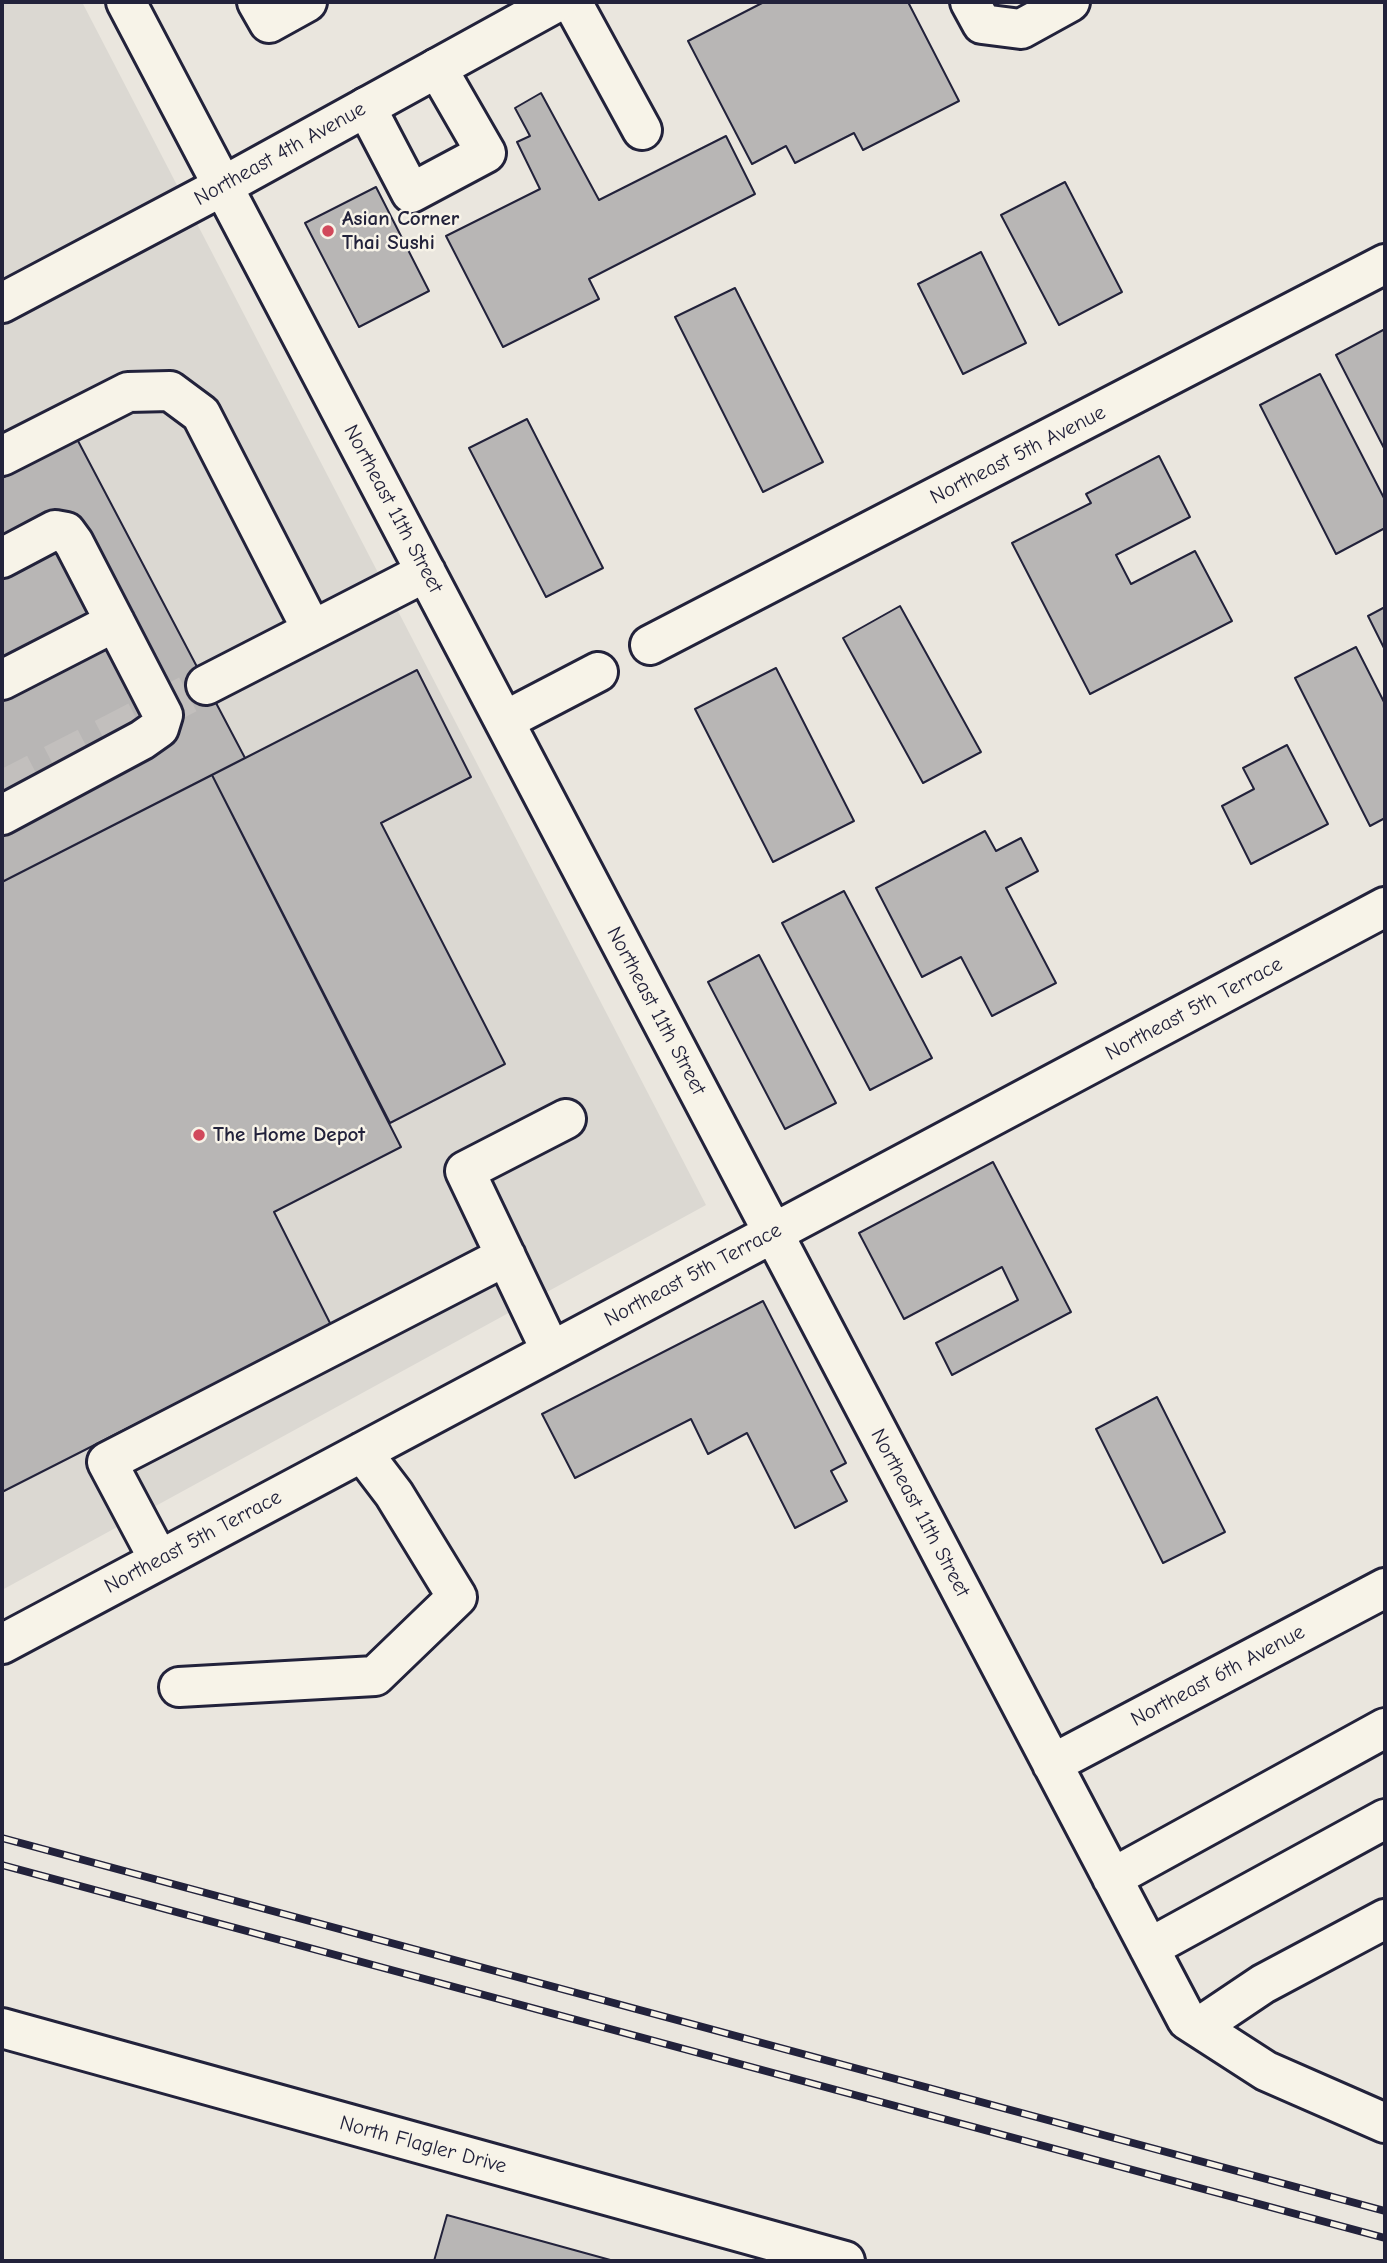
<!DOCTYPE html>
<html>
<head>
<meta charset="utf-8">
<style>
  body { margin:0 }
  #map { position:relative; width:1387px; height:2263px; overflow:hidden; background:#eae6de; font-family:"Comic Neue",sans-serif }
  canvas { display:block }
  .frame { position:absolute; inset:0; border:4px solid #22223b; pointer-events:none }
</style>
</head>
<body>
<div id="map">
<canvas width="1387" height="2263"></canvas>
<div class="frame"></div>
</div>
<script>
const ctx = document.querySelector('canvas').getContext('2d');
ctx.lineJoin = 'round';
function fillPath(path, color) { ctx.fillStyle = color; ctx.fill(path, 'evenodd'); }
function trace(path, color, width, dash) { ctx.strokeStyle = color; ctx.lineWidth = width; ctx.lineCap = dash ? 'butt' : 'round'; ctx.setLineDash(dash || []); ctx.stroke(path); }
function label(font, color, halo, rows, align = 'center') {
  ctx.font = font + ' "Comic Neue",sans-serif'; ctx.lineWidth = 5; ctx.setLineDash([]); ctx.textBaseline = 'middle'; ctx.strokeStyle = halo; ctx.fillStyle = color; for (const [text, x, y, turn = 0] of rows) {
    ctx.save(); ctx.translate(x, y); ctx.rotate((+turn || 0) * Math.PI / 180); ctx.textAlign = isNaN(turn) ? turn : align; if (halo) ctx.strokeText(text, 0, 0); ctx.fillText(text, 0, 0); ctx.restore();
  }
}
fillPath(new Path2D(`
  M 2,2 L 82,2 L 706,1205 L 2,1590 Z`), '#dbd8d2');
const building = new Path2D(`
  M 764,2 L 908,2 L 959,101 L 863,150 L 854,133 L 795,163 L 786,146 L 752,164 L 688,41 Z
  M 541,93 L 599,200 L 726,136 L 755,194 L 589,279 L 599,299 L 503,347 L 446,236 L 540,189 L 517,142 L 530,136 L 515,108 Z
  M 1065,182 L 1122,292 L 1059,325 L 1001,215 Z
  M 376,187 L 429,291 L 359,327 L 305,223 Z
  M 981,252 L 1026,343 L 963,374 L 918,284 Z
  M 735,288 L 823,462 L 763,492 L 675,317 Z
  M 1385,329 L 1385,450 L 1336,355 Z
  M 1320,374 L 1385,500 L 1385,528 L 1336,554 L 1260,405 Z
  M 527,419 L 603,568 L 546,597 L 469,448 Z
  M 77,439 L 245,758 L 2,882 L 2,478 Z
  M 1159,456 L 1190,517 L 1116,555 L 1131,584 L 1195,551 L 1232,621 L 1090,694 L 1012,543 L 1091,503 L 1086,494 Z
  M 900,606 L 981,752 L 923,783 L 843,638 Z
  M 1385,607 L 1385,650 L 1368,616 Z
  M 1356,647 L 1385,704 L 1385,818 L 1370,826 L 1295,678 Z
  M 776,668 L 854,821 L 773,862 L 695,709 Z
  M 417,670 L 471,777 L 381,823 L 505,1064 L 390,1123 L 212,775 Z
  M 1287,745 L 1328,824 L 1251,864 L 1222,806 L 1254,789 L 1243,768 Z
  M 212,775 L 401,1147 L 274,1212 L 331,1325 L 2,1492 L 2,882 Z
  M 985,831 L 996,851 L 1021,838 L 1038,871 L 1006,888 L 1056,983 L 992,1016 L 961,957 L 922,977 L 876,888 Z
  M 844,891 L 932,1058 L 870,1090 L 782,923 Z
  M 759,955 L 836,1103 L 785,1129 L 708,982 Z
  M 993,1162 L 1071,1312 L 952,1375 L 936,1343 L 1018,1300 L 1002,1267 L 904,1319 L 859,1233 Z
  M 763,1301 L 846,1463 L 831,1471 L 847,1501 L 795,1528 L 747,1433 L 708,1454 L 691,1419 L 575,1478 L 542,1414 Z
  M 1157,1397 L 1225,1532 L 1163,1563 L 1096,1429 Z
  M 447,2215 L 614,2261 L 434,2261 Z`);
fillPath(building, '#b8b6b5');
trace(building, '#22223b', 2);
trace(new Path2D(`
  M 2,790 L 206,685`), '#c2bfbd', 38, [38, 19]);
const minor = new Path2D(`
  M 126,2 L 1187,2020 L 1266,2071 L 1385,2123
  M 257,2 L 269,23 L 307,2
  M 572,2 L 642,130
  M 970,2 L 982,24 L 1021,29 L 1070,2
  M 366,107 L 411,193 L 486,153 L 437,68
  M 2,456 L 128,392 L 170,391 L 201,414 L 312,630
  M 2,558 L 55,530 L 66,532 L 74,543 L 163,715 L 159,728 L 142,740 L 2,815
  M 650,645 L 1385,264
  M 2,680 L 115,622
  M 206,685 L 426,572
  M 504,721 L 598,672
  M 551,1351 L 465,1171 L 566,1119
  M 159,1560 L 107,1462 L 506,1256
  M 2,1644 L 1385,907
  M 179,1687 L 375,1676 L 457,1597 L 394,1494 L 362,1452
  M 1052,1764 L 1385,1588
  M 1112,1878 L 1385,1728
  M 1149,1948 L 1385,1819
  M 1199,2027 L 1263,1984 L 1385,1919
  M 2,2028 L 845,2261`);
const major = new Path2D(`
  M 2,303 L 223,186 L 557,2`);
trace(minor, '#22223b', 44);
trace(major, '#22223b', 44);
trace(minor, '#f7f3e8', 38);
trace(major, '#f7f3e8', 38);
const rail = new Path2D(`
  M 2,1838 L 1385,2211
  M 2,1865 L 1385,2238`);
trace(rail, '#22223b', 8);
trace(rail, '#f7f3e8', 5, [16]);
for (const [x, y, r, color] of [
  [328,231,7,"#d1495b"],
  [199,1135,7,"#d1495b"]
]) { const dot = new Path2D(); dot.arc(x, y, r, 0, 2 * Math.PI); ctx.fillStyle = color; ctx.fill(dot); trace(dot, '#f7f3e8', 2.5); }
label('21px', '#22223b', '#f7f3e8', [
  ["Northeast 4th Avenue",280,154,-29],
  ["Northeast 5th Avenue",1018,455,-27],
  ["Northeast 11th Street",393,509,62],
  ["Northeast 5th Terrace",1194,1009,-28],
  ["Northeast 11th Street",656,1011,62],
  ["Northeast 5th Terrace",693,1275,-28],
  ["Northeast 11th Street",920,1513,62],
  ["Northeast 5th Terrace",193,1542,-28],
  ["Northeast 6th Avenue",1218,1676,-28],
  ["North Flagler Drive",423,2145,15]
]);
label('bold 21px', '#22223b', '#f7f3e8', [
  ["Asian Corner",342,219],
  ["Thai Sushi",342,243],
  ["The Home Depot",213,1135]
], 'left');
</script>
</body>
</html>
